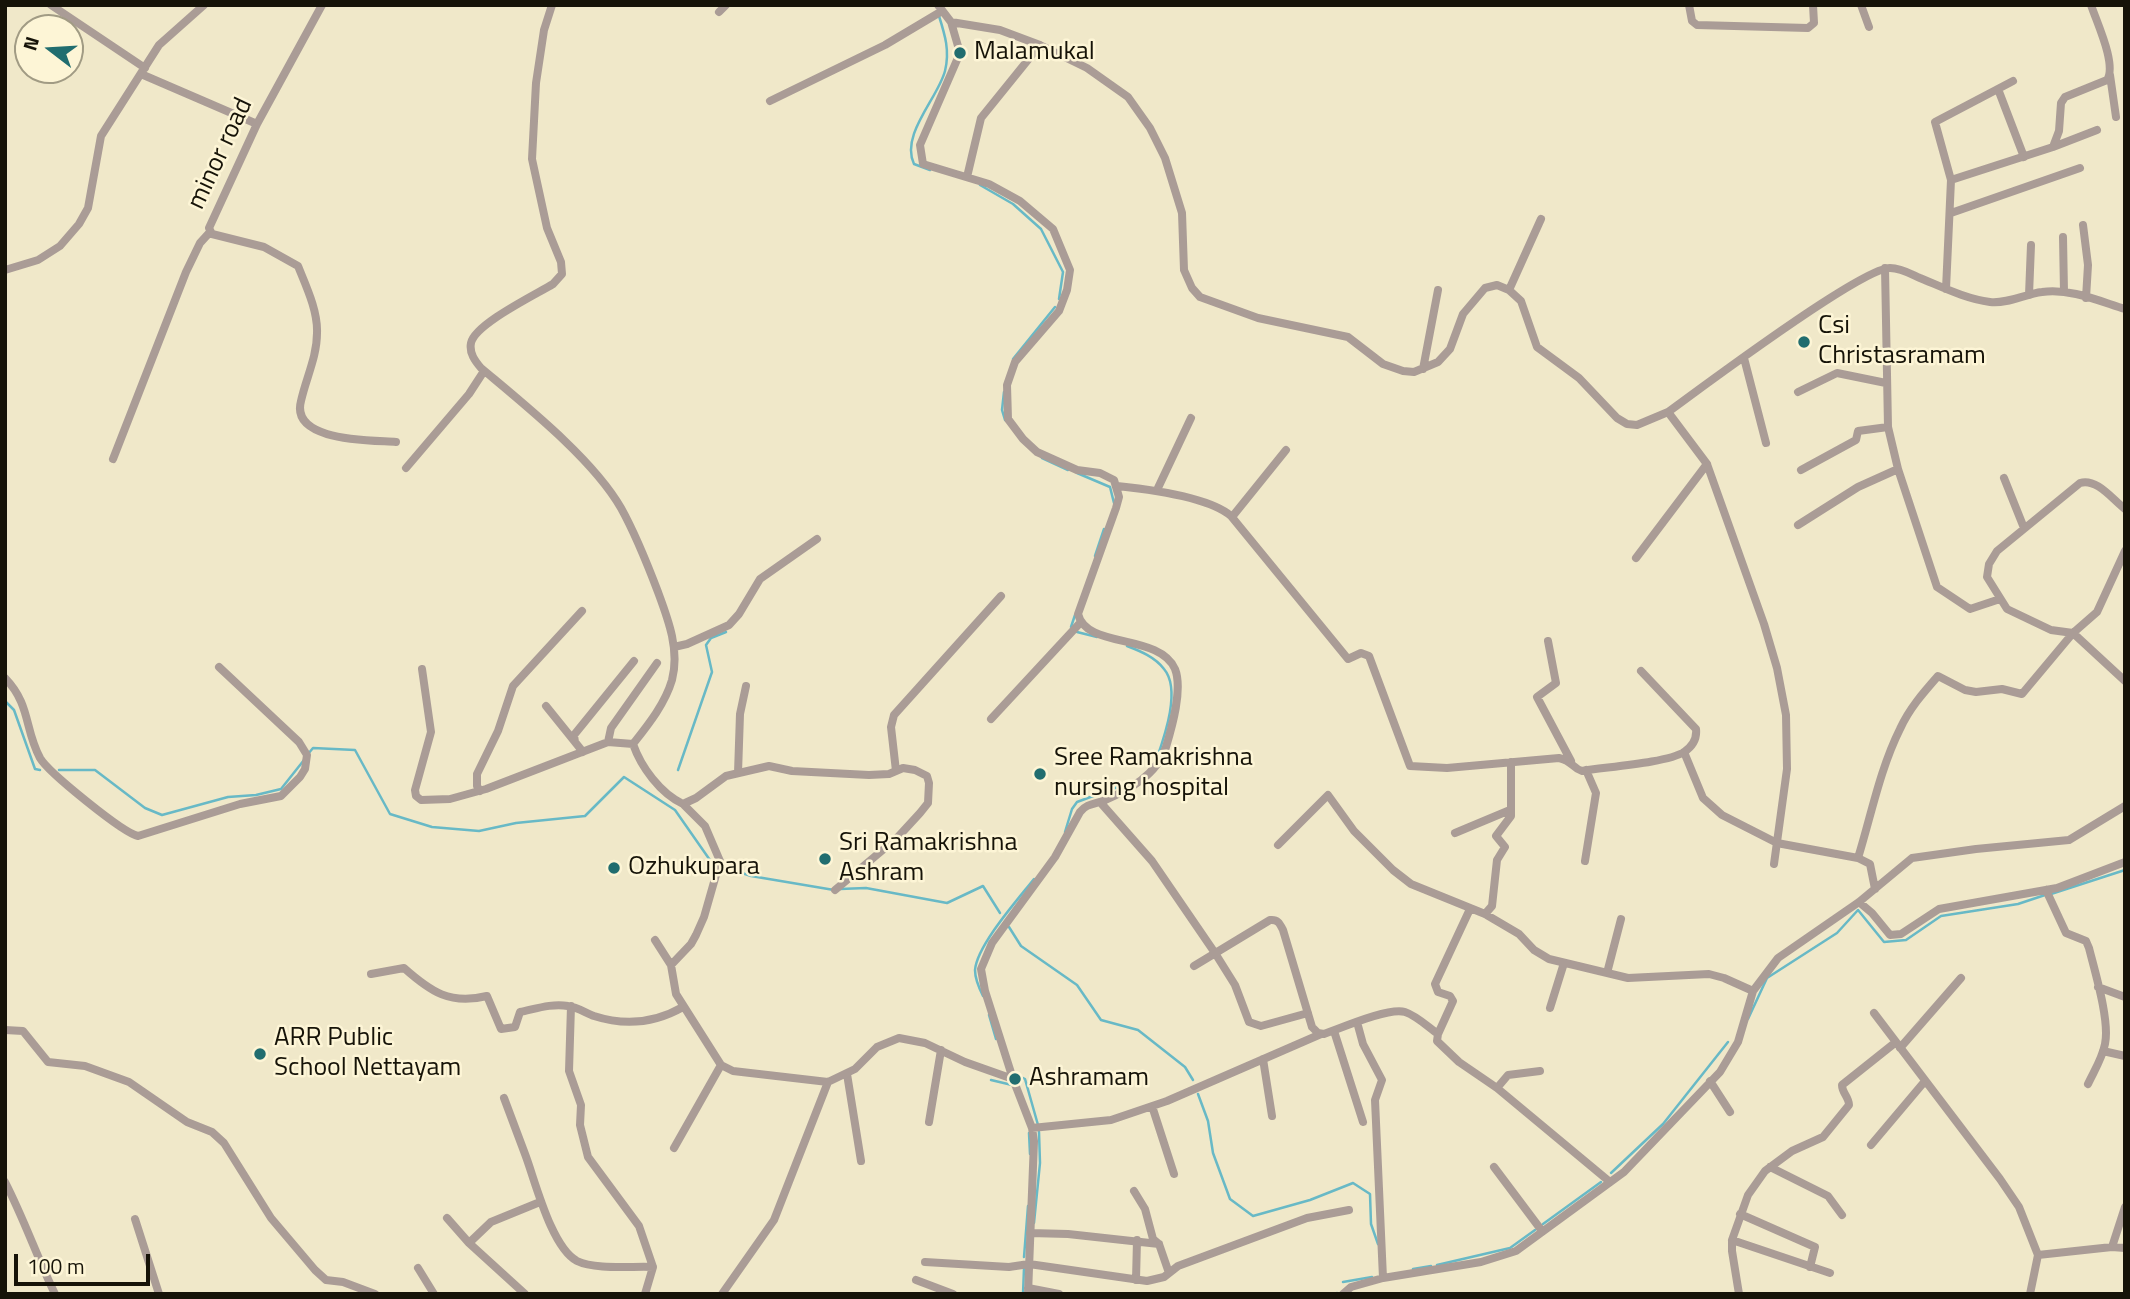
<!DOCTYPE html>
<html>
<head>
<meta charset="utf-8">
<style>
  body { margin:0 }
  #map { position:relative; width:2130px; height:1299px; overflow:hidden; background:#f0e8c9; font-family:"Titillium Web",sans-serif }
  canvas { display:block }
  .frame { position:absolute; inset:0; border:7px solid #161308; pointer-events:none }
  .north { position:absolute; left:14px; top:14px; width:70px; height:70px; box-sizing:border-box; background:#fdf5d6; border:2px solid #a19b84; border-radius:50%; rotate:287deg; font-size:19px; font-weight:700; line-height:28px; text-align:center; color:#161308 }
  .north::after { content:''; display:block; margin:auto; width:24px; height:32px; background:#216d6f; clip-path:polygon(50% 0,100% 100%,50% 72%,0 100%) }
  .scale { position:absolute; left:14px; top:1254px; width:136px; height:32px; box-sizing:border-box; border:4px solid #161308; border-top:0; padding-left:9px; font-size:21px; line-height:24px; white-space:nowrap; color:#161308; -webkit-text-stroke:5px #fdf5d6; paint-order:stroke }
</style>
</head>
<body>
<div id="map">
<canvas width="2130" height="1299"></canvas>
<div class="frame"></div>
<div class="north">N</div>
<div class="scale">100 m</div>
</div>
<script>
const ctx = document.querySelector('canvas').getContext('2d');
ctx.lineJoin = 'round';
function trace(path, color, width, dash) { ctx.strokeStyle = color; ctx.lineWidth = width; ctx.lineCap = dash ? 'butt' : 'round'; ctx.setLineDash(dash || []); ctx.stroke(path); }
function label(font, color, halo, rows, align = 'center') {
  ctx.font = font + ' "Titillium Web",sans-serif'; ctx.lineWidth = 5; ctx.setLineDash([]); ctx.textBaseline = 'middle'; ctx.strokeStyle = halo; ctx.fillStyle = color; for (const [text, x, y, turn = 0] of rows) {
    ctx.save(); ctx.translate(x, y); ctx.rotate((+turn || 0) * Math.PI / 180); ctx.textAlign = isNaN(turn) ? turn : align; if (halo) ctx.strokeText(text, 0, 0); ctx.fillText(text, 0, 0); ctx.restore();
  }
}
trace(new Path2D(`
  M 930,170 L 914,164 C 900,135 938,98 945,71 C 950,51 945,35 939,16
  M 980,185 L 1013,204 L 1041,229 L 1063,272 L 1059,299
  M 1013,359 L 1055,307
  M 1004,392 L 1002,410 L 1005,420
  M 1042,458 L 1068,470
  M 1077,473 L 1110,487 L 1114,503
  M 1095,556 L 1104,529
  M 1071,627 L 1075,615
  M 1077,632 L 1097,637
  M 1127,646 C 1140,651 1155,657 1164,669 C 1181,689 1165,735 1157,758
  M 5,701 L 14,710 L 35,769 L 40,770
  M 308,754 L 313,748 L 355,750 L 390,814 L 432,827 L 479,831 L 516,823 L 585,816 L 624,777 L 675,810 L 712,863 L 751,876 L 834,890
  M 59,770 L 95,770 L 145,808 L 162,815 L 228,797 L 256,795 L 281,789 L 304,760
  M 678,770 L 712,672 L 706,645 L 711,638 L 726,632
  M 1065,832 L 1072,809 L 1077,802 L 1131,782
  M 840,889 L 866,888 L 947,903 L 983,886 L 1000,913
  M 2051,894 L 2125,870
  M 1009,927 L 1021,946 L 1077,985 L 1101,1020 L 1138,1030 L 1185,1067 L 1193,1080
  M 983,996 C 979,988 975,978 975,970 C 977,945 1019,898 1034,879
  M 989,1015 L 996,1039
  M 1748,1019 L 1767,978 L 1837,933 L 1858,910 L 1884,942 L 1906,940 L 1941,916 L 2018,904 L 2045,895
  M 1021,1077 L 1025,1079 L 1038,1125
  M 991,1080 L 1012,1085
  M 1198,1094 L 1208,1121 L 1213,1153 L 1230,1199 L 1253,1216 L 1310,1200 L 1353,1183 L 1370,1194 L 1371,1224 L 1378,1244
  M 1029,1133 L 1030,1154
  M 1611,1173 L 1663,1124 L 1728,1042
  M 1034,1223 L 1040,1163 L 1039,1132
  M 1543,1224 L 1601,1182
  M 1024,1257 L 1028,1206
  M 1437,1265 L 1510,1248 L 1535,1230
  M 1413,1269 L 1431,1266
  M 1343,1282 L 1372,1277
  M 1023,1294 L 1024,1268
  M 1337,1294 L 1337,1293`), '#68b9c6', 2.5);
trace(new Path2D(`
  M 51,5 L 145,68
  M 322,5 L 257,124 L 209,228 L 212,234 L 264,247 L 298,266 C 306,286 318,311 317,333 C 317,357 306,378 301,401 C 290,442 371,440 396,442
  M 552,5 L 544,30 L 536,83 L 532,159 L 547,228 L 561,262 L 562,274 L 553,284 C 535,295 475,324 471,343 C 469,353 475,361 481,368 C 525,405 593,459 621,508 C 636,535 647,563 658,592 C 668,619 680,650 672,680 C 665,704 648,725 633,744
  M 938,5 L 951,22 L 1000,30 L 1040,45 L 1087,68 L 1128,97 L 1150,128 L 1165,158 L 1182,213 L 1184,270 L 1192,288 L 1200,297 L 1258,318 L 1348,337 L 1383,364 L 1403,371 L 1414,372 L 1438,362 L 1450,349 L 1463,314 L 1485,288 L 1497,285 L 1509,290 L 1521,301 L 1537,347 L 1579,378 L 1617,418 L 1627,424 L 1637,425 L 1668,412 C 1701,388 1861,268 1890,268 C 1901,268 1911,274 1920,278 C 1942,287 1966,299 1990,302 C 2008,304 2025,294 2042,292 C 2070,288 2099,301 2125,309
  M 1689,5 L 1692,21 L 1697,25 L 1808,28 L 1814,23 L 1813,5
  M 1861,5 L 1869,27
  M 719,12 L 726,5
  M 951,22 L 960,53 L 920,145 L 923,164 L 989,184 L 1020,201 L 1053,229 L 1070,270 L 1067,290 L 1059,311 L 1015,362 L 1007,385 L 1008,419 L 1023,439 L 1037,452 L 1077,470 L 1100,473 L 1114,480 L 1119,497 L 1116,508 L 1078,614 C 1086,649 1159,633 1175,669 C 1183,689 1172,727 1166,747 C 1157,775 1129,790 1103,801 C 1094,804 1086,804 1080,812 L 1055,857 L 992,943 L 981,969 L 985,991 L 1013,1079 L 1032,1128 L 1034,1141 L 1028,1294
  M 141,74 L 257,124
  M 2110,75 L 2116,117
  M 1998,89 L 2024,157
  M 770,101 L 885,45 L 942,11
  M 2053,147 L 2097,130
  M 967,177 L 981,118 L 1040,45
  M 1951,180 L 2053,147 L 2059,131 L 2061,103 L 2065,97 L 2107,80 C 2117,65 2097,23 2091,5
  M 1951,213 L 2080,168
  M 2083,225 L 2088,265 L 2086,298
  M 2063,237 L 2064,292
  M 5,270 L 38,260 L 60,246 L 79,224 L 88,208 L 101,136 L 159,45 L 204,5
  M 1946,289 L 1951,180 L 1935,122 L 2013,81
  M 1509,290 L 1541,219
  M 2029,295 L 2031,245
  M 1744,358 L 1766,443
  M 1423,369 L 1438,290
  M 1798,392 L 1837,373 L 1886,383
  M 1668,412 L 1707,464 L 1764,624 L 1777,668 L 1786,715 L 1787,769 L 1774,864
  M 113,459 L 186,272 L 200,243 L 210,232
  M 406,468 L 469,394 L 484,371
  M 1898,469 L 1937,587 L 1970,609 L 2000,599
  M 1801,470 L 1856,440 L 1858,431 L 1888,427
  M 2004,478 L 2024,528
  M 1117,486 C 1146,489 1209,497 1231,516 L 1348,659 L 1361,653 L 1369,656 L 1410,766 L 1447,768 L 1559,758 C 1573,761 1572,768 1582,771 C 1605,767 1667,763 1684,752 C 1693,746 1697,738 1696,729 L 1641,671
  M 1157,490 L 1191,418
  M 2125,509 C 2112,499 2097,478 2080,483 L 1997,551 L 1989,564 L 1987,577 L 2007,609 L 2051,630 L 2073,633 L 2125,681
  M 1232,517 L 1286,450
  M 1798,525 L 1858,487 L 1898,469 L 1888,427 L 1885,268
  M 1636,558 L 1707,464
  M 1548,641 L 1556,683 L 1537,697 L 1571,761
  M 674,647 L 687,644 L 729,625 L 739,614 L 760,579 L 817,539
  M 422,669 L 431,732 L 415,790 L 416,796 L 421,800 L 450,799 L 486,789 L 608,742 L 633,744 C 641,767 660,793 683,804
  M 5,678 C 31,705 24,728 40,758 C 48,772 123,833 138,836 L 240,804 L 281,796 L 300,777 L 305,769 L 307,755 L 299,742 L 219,667
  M 546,706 L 575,742
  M 991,719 L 1080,623
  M 608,742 L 611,728 L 657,663
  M 583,752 L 575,742 L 574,735 L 634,661
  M 1684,752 L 1703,798 L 1722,815 L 1777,843 L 1858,858 L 1870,864 L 1875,889
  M 896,771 L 891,727 L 894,715 L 1001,596
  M 738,773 L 740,714 L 746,686
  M 480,791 L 477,786 L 477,774 L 498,731 L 513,686 L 582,611
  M 1100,802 L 1152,861 L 1215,953 L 1235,985 L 1249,1022 L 1261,1026 L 1308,1013
  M 1455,833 L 1510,810
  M 1278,845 L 1328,795 L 1354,831 L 1393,870 L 1411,884 L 1485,914 L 1519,934 L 1534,950 L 1549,959 L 1628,978 L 1709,974 L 1724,978 L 1753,991
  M 1858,858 C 1871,816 1880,769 1900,729 C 1909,709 1923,693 1938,676 L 1965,690 L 1976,692 L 2002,689 L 2022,694 L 2073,633 L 2097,612 L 2125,551
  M 1585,861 L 1596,793 L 1586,770
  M 835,890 L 897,838 L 920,813 L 928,803 L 929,783 L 927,776 L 915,770 L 903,768 L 889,774 L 869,775 L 792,771 L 769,766 L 726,776 L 696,798 L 683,804 L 705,826 L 720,861 L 704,917 L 696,935 L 691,944 L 671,965 L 676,994 L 721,1065 L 733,1071 L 828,1082 L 855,1069 L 877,1047 L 899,1038 L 925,1043 L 965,1062 L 1013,1079
  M 2046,890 L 2066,933 L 2086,941 L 2089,948 C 2095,972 2110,1021 2105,1044 C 2102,1059 2094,1071 2088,1084
  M 1859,902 L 1872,913 L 1890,935 L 1901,934 L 1939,909 L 2057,888 L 2125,862
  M 1470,909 L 1435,984 L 1438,992 L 1450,996 L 1453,1001 L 1438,1034 L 1437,1041 L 1459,1062 L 1497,1088 L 1610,1182
  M 1485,914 L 1492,906 L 1497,860 L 1505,847 L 1496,836 L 1511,816 L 1511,762
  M 655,940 L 671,965
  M 1194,966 L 1270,920 C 1278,919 1280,924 1283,930 L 1312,1027 L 1318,1033 L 1324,1034 C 1341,1028 1389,1007 1405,1012 C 1417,1016 1428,1027 1438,1034
  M 1607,973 L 1621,919
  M 371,974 L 404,968 C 431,992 450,1005 487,996 L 501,1029 L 515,1027 L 520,1012 C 535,1009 552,1003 568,1006 C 577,1007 586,1013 594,1016 C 625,1026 655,1023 683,1007
  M 2098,987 L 2125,997
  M 571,1006 L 569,1071 L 581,1105 L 580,1125 L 588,1157 L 639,1226 L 653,1267 L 645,1294
  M 1550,1008 L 1564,963
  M 1874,1013 L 2000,1179 L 2019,1207 L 2038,1255
  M 1357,1022 L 1363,1044 L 1382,1080 L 1375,1100 L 1383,1278
  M 5,1030 L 23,1031 L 48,1062 L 85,1066 L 129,1082 L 187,1122 L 212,1132 L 224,1143 L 271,1218 L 315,1270 L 326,1280 L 343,1282 L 375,1294
  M 1334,1031 L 1363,1122
  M 1900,1048 L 1961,978
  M 2103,1051 L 2125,1056
  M 1263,1059 L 1272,1116
  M 847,1074 L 861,1161
  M 1710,1081 L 1730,1112
  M 1497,1088 L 1508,1075 L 1540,1071
  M 504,1098 C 511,1117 518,1135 525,1154 C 535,1180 551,1247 577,1261 C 595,1270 632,1266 653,1267
  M 1152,1106 L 1174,1174
  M 929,1122 L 941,1050
  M 1032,1128 L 1111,1120 L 1167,1101 L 1321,1034
  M 1871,1145 L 1925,1081
  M 674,1148 L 721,1065
  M 1494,1167 L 1542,1231
  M 1770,1167 L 1828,1196 L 1842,1215
  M 5,1182 C 24,1219 37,1257 55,1294
  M 1134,1191 L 1145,1209 L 1153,1239 L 1159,1244 L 1169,1273
  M 1740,1214 L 1815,1247 L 1810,1267
  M 447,1218 L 469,1243 L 525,1294
  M 135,1219 L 159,1294
  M 1030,1233 L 1068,1234 L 1159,1244
  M 1732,1240 L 1830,1273
  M 469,1243 L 491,1222 L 540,1202
  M 2112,1247 L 2125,1248
  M 925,1262 L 1009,1267 L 1029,1264 L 1147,1281 L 1164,1277 L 1178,1266 L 1307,1218 L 1349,1210
  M 418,1268 L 434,1294
  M 916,1280 L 953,1294
  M 1136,1280 L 1137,1240
  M 1028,1288 L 1059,1294
  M 722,1294 L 774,1220 L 828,1082
  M 1343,1294 L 1351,1287 L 1383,1278 L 1481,1262 L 1516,1251 L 1624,1172 L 1720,1072 L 1738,1042 L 1753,991 L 1778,958 L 1859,902 L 1912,858 L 1976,849 L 2069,840 L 2125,806
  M 1739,1294 L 1732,1251 L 1732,1240 L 1748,1195 L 1765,1171 L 1792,1151 L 1823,1137 L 1849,1105 C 1849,1097 1842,1093 1842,1085 L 1896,1042
  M 2030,1294 L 2038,1255 L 2112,1247 L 2125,1207`), '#aa9c96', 8);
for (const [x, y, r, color] of [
  [960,53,7,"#216d6f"],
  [1804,342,7,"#216d6f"],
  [1040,774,7,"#216d6f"],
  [825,859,7,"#216d6f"],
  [614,868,7,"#216d6f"],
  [260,1054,7,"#216d6f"],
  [1015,1079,7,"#216d6f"]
]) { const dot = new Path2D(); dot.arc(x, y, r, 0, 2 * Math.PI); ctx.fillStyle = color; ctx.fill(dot); trace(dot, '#fdf5d6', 2.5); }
label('26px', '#161308', '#fdf5d6', [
  ["Malamukal",974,53],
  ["Csi",1818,327],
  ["Christasramam",1818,357],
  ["Sree Ramakrishna",1054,759],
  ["nursing hospital",1054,789],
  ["Sri Ramakrishna",839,844],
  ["Ashram",839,874],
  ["Ozhukupara",628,868],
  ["ARR Public",274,1039],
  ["School Nettayam",274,1069],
  ["Ashramam",1029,1079]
], 'left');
label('26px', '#161308', '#fdf5d6', [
  ["minor road",221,154,-65]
]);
</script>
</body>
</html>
